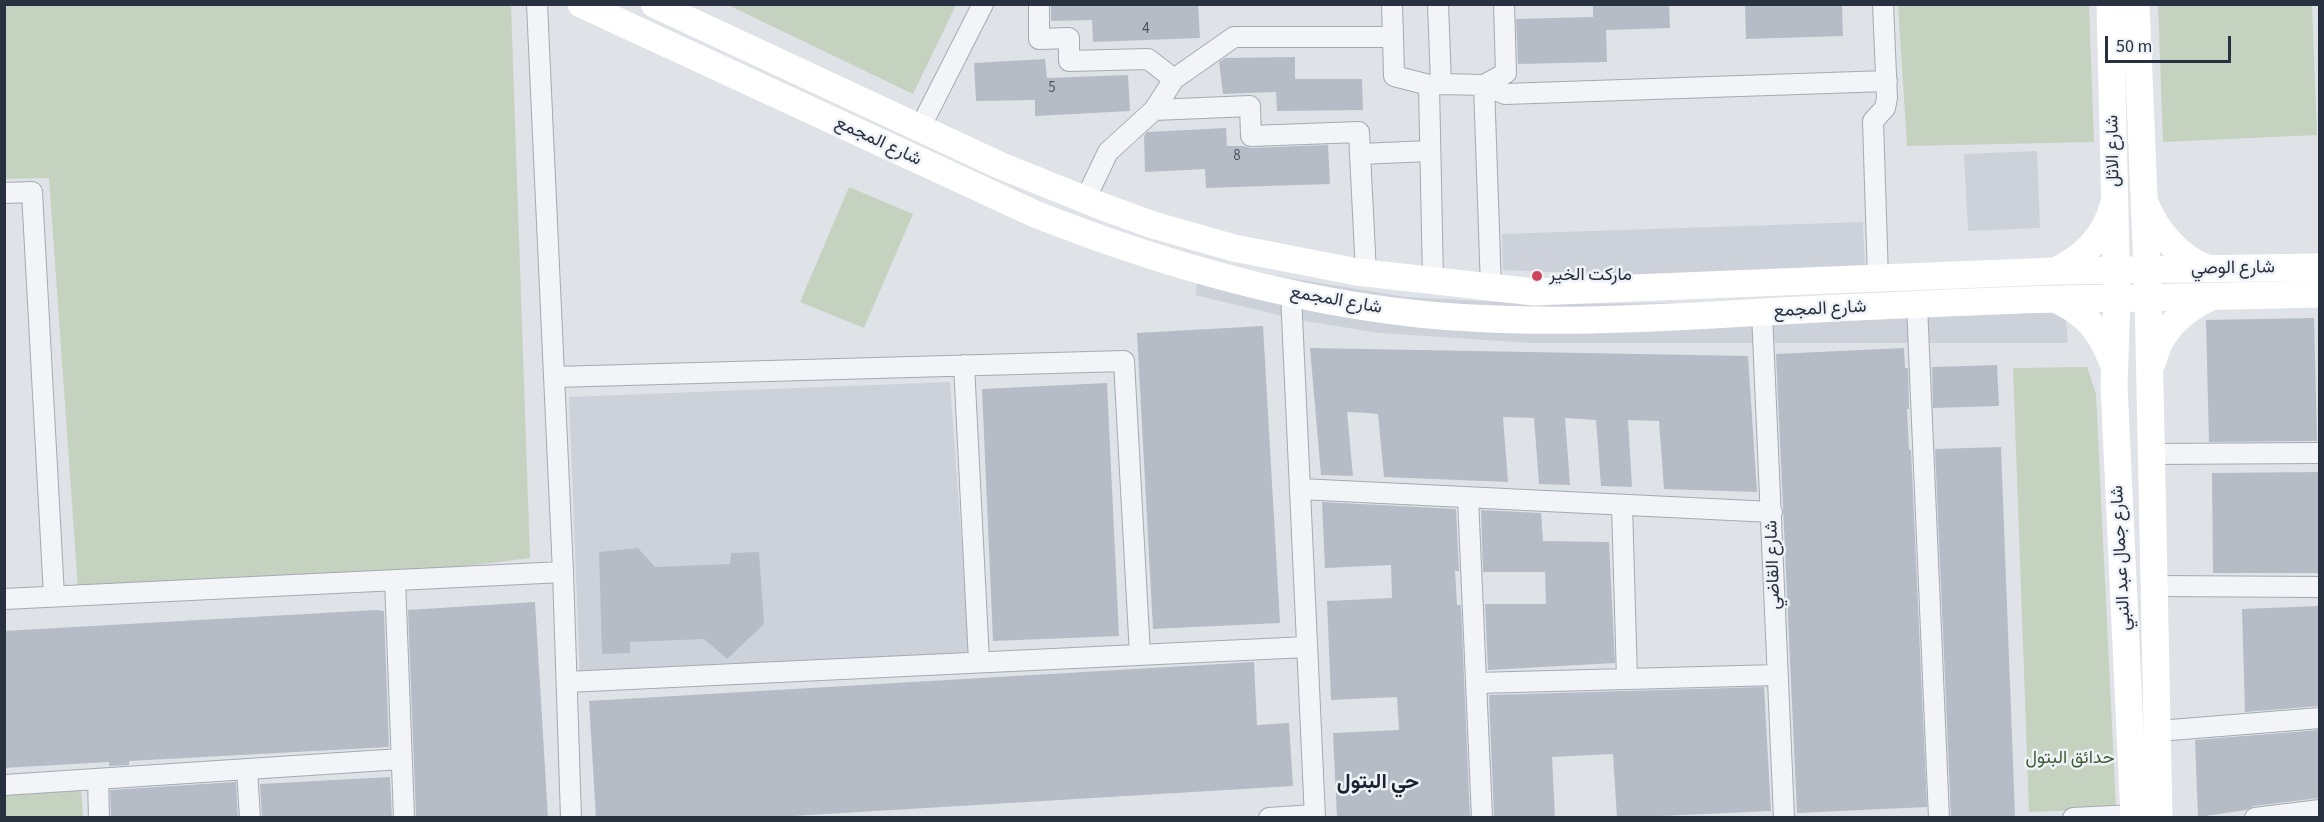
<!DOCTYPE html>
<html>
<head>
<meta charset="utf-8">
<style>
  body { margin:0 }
  #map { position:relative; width:2324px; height:822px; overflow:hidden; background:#dfe3e8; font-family:"Source Sans 3",sans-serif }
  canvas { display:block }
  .frame { position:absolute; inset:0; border:6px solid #28313f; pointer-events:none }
  .scale { position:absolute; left:2105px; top:36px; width:126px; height:27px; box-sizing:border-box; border:3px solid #28313f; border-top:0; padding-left:8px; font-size:18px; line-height:21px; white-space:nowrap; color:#28313f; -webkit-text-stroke:4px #eff2f6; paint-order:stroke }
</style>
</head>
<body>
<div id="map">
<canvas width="2324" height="822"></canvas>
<div class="frame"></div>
<div class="scale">50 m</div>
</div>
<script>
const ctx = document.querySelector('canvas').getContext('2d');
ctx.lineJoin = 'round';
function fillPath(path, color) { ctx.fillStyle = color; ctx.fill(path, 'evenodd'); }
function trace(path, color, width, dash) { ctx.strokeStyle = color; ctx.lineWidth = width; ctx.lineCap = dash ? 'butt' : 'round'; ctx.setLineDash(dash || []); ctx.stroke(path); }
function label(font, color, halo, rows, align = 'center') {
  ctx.font = font + ' "Source Sans 3",Vazirmatn,sans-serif'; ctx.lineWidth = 5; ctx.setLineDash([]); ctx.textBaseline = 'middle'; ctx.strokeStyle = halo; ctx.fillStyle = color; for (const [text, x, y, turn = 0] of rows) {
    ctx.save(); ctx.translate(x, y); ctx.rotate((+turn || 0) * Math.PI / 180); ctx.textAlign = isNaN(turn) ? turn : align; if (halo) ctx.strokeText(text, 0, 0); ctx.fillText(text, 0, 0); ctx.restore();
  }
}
fillPath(new Path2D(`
  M 2037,151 L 2040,228 L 1968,231 L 1964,154 Z
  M 1863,222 L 1865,267 L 1683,277 L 1503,270 L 1502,234 Z
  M 1202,259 L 1277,276 L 1406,297 L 1535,304 L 1688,303 L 2063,285 L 2068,343 L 1530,343 L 1380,333 L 1299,320 L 1195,295 Z
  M 950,382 L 970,657 L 580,679 L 569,397 Z`), '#cdd2da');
fillPath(new Path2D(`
  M 5,5 L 511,5 L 530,558 L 434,570 L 78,589 L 49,178 L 5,179 Z
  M 728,5 L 956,5 L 913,94 Z
  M 1898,5 L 2089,5 L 2094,142 L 1907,146 Z
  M 2158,5 L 2312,5 L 2317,135 L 2163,142 Z
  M 849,187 L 913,214 L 864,328 L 800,302 Z
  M 2087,367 L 2096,394 L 2116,809 L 2029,812 L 2013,368 Z
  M 81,789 L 83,817 L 5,818 L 5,794 Z`), '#c5d2c0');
fillPath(new Path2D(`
  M 1051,4 L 1198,4 L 1200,38 L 1093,42 L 1092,20 L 1051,21 Z
  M 1593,4 L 1669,4 L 1670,28 L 1606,30 L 1607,62 L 1518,64 L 1516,19 L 1593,17 Z
  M 1745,4 L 1842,4 L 1843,36 L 1746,39 Z
  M 1295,57 L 1295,79 L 1362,79 L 1363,110 L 1277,111 L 1276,92 L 1223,94 L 1219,62 L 1225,58 Z
  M 1045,59 L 1047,78 L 1128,75 L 1130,111 L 1035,116 L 1035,100 L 976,101 L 974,63 Z
  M 1226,128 L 1227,146 L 1244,146 L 1251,148 L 1328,145 L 1330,184 L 1206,188 L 1205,169 L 1145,172 L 1144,136 L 1147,132 Z
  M 2314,318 L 2317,441 L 2209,442 L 2206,320 Z
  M 1263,326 L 1280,623 L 1153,629 L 1137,333 Z
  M 1310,348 L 1748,356 L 1757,492 L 1664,489 L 1659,421 L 1628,420 L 1632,487 L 1601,486 L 1596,420 L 1565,418 L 1570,485 L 1539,484 L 1534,418 L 1503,417 L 1508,482 L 1384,477 L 1378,414 L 1367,413 L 1347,412 L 1353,476 L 1321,475 Z
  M 1904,348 L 1905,368 L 1908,368 L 1909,409 L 1907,409 L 1909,450 L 1911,450 L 1927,807 L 1797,813 L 1776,354 Z
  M 1997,365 L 1999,406 L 1933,408 L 1932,367 Z
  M 1107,383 L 1119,636 L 993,641 L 982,389 Z
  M 2001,447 L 2015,816 L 1951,818 L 1935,449 Z
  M 2319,472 L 2319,573 L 2213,573 L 2212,473 Z
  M 1322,502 L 1456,509 L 1459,571 L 1455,571 L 1457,605 L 1461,605 L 1470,818 L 1337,818 L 1333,733 L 1399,730 L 1397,697 L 1331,700 L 1327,601 L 1392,598 L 1391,565 L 1325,568 Z
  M 1481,510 L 1541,513 L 1543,541 L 1609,542 L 1615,663 L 1488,670 L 1485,604 L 1546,604 L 1545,572 L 1483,572 Z
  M 638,548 L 655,567 L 730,564 L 731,553 L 759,552 L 764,624 L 727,659 L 704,639 L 630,642 L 630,653 L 602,654 L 599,552 Z
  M 535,602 L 548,818 L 416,818 L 408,610 Z
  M 2319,606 L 2319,706 L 2245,712 L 2242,609 Z
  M 376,610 L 384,611 L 389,747 L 129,761 L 129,765 L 109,766 L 109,762 L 4,768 L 4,631 Z
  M 1254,662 L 1257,725 L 1289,723 L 1293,786 L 759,818 L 596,818 L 589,701 Z
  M 1764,687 L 1771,811 L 1617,818 L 1613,754 L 1552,757 L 1555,818 L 1494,818 L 1489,695 Z
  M 2319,730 L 2319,798 L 2254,806 L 2246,810 L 2198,817 L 2195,740 Z
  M 390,777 L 392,818 L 262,818 L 260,784 Z
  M 236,782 L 238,818 L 111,817 L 110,790 Z`), '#b6bcc5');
const street = new Path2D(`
  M 537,4 L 563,572 L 571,818
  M 1039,4 L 1039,39 L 1069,38 L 1069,61 L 1148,59 L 1174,79
  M 1392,4 L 1393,37
  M 1441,84 L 1484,85 L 1506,73 L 1504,4
  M 1154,110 L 1174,79 L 1234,37 L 1393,37 L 1394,76 L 1429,85
  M 920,128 L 983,4
  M 4,193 L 32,192 L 54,596
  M 1085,200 L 1108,152 L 1154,110 L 1250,106 L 1251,136 L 1359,132 L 1360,154
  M 1366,273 L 1360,154 L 1430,151
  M 1878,279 L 1873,121 L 1885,108 L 1887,98 L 1883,4
  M 1433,281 L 1429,85 L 1441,84 L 1438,4
  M 1491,288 L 1484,85 L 1505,94 L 1887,81
  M 1291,294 L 1315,818
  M 1917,305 L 1939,818
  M 1762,313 L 1784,818
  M 964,365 L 979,661
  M 555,377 L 1124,361 L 1140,655
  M 2151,454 L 2320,453
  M 1300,489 L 1772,512
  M 1468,498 L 1482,818
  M 1622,505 L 1627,679
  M 395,580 L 404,818
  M 2155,586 L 2320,587
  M 4,599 L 563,572
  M 567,682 L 1307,647
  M 1476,683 L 1777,675
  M 2158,731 L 2320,718
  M 247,769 L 250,818
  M 98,779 L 99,818
  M 4,785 L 401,759
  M 1269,818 L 1314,815
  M 2073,818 L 2134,815
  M 2255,818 L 2320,810`);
trace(street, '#a4aab2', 22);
trace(street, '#f2f4f7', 20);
trace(new Path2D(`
  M 581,4 L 1035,214 C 1159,263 1286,300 1419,314 C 1558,328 1698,315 1837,308 C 1908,305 1980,301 2052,299 C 2082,298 2113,299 2143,298 C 2202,297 2261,295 2320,294
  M 654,4 L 999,165 L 1101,206 L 1153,225 L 1234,248 L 1357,272 L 1534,292 L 2054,271 L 2320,267
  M 2110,4 L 2117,298 L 2114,385 L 2134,818
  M 2136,4 L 2148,293 L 2159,818
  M 2145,203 C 2156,231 2181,261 2211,269
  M 2055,271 C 2083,258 2105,236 2113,206
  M 2055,299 C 2085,312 2101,331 2112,361
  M 2153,361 C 2160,330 2181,312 2209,298`), '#fff', 27);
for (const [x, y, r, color] of [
  [1537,276,6,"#cd445b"]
]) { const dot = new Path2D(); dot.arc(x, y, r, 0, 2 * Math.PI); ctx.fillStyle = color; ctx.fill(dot); trace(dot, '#eff2f6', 2); }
label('15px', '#4c5460', null, [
  ["4",1146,30],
  ["5",1052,89],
  ["8",1237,157]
]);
label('18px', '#28313f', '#eff2f6', [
  ["شارع المجمع",878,142,25],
  ["شارع الاثل",2114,151,-91],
  ["شارع الوصي",2233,269,-1],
  ["شارع المجمع",1336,301,10],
  ["شارع المجمع",1820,310,-3],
  ["شارع جمال عبد النبي",2122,558,-93],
  ["شارع القاضي",1774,565,-92]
]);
label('18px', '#28313f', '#eff2f6', [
  ["ماركت الخير",1549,276]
], 'left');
label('18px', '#3d5b35', '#eff2f6', [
  ["حدائق البتول",2070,759]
]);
label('bold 21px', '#1a2230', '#eff2f6', [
  ["حي البتول",1378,783]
]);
</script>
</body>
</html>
